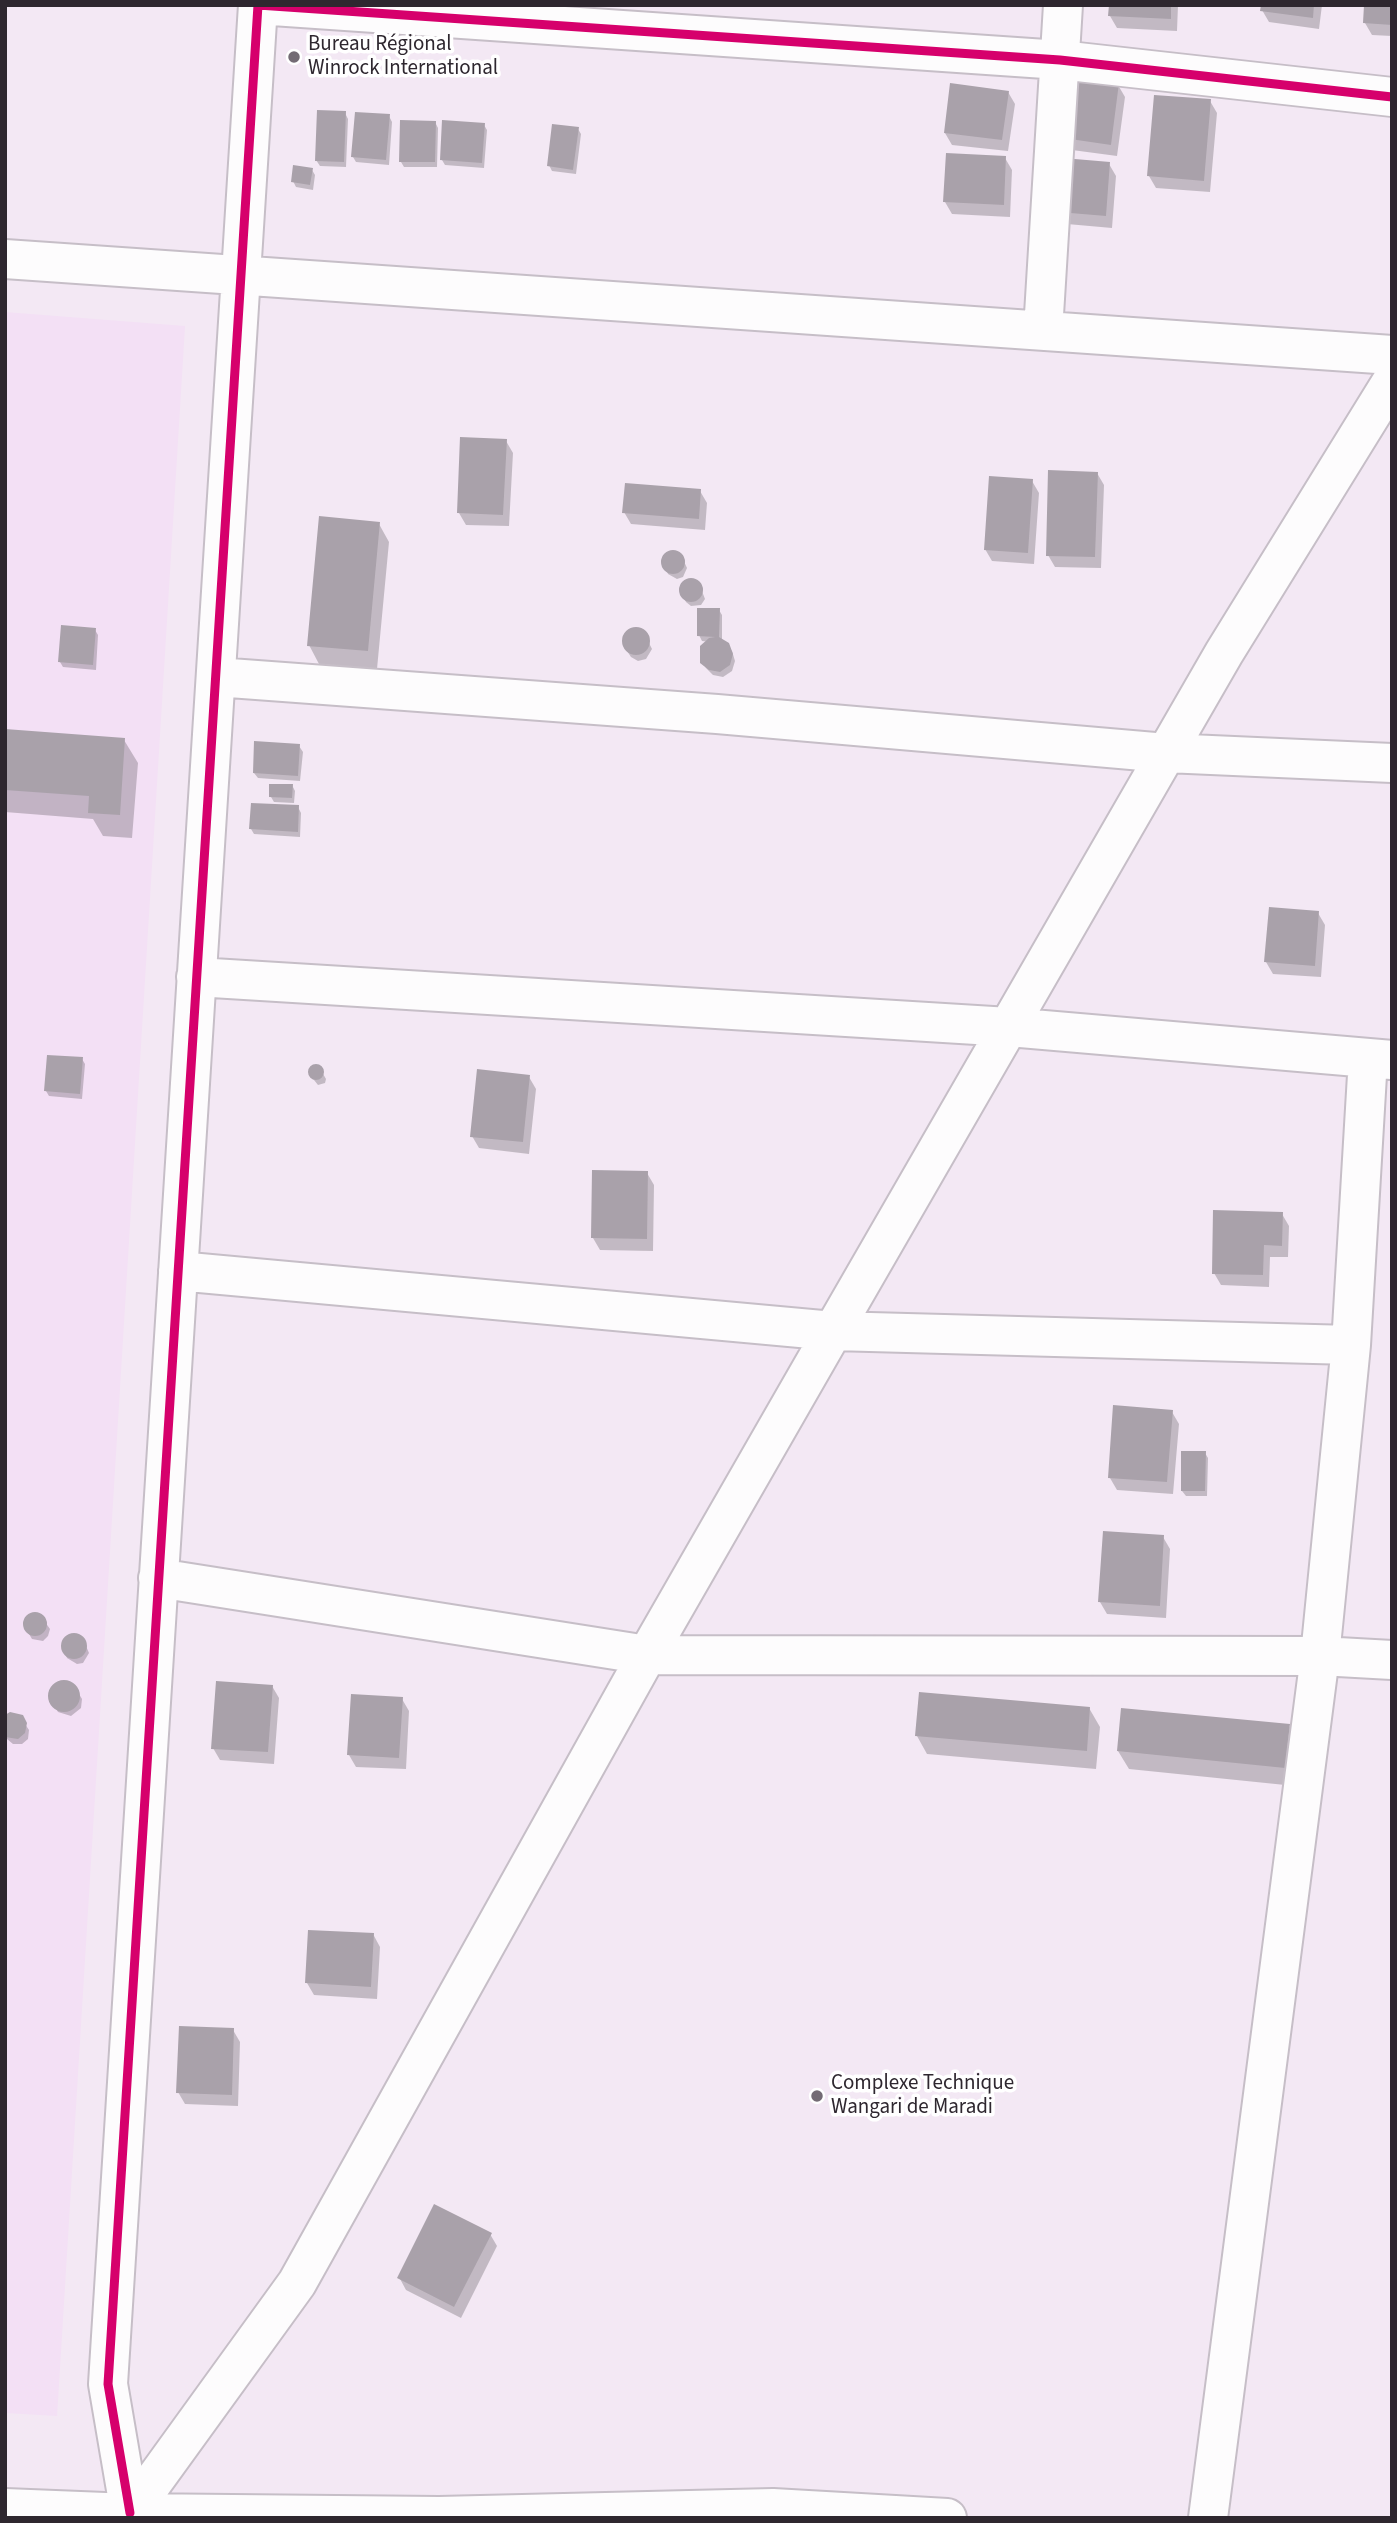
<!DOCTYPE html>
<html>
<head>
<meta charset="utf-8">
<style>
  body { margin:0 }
  #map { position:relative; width:1397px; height:2523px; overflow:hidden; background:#f3e8f4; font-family:"Source Sans 3",sans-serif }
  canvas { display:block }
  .frame { position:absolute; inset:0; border:7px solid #2e272f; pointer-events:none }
</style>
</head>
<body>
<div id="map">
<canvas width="1397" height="2523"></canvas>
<div class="frame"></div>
</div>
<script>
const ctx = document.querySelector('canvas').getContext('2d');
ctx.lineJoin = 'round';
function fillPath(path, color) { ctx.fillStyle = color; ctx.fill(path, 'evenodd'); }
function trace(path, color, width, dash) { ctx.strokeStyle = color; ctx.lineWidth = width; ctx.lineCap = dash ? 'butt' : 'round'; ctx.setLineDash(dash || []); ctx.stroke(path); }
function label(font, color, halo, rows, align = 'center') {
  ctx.font = font + ' "Source Sans 3",sans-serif'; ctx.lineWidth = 7; ctx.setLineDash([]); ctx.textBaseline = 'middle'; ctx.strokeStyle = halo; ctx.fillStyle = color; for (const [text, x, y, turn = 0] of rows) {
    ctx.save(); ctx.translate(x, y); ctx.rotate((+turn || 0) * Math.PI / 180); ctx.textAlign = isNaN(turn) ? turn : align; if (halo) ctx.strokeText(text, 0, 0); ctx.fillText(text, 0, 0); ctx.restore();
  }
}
fillPath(new Path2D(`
  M 5,312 L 185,326 L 57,2416 L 5,2413 Z`), '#f3e0f5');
fillPath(new Path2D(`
  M 1111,5 L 1178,5 L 1177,31 L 1117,28 L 1110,16 Z
  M 1262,5 L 1322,5 L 1319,29 L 1269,22 L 1262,10 Z
  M 1392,5 L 1392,36 L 1372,35 L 1365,23 Z
  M 1118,85 L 1125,97 L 1117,156 L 1072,150 L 1065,138 Z
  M 1008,92 L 1015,104 L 1008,151 L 952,145 L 945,133 Z
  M 1210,101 L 1217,113 L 1210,192 L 1156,188 L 1149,176 Z
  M 345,113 L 348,119 L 346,167 L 320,166 L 316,160 Z
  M 389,116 L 392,122 L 389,165 L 356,162 L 353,157 Z
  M 435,122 L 438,128 L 437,167 L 404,167 L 401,162 Z
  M 484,125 L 487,130 L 484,168 L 445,165 L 442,160 Z
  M 578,129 L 581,134 L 576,174 L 552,171 L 549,165 Z
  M 1005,158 L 1012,170 L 1010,217 L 952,214 L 945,202 Z
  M 1109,164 L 1116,176 L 1112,228 L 1067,224 L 1060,212 Z
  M 312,170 L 315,175 L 313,190 L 296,187 L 293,181 Z
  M 506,441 L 513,453 L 509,526 L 466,525 L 459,513 Z
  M 1097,473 L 1104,485 L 1101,568 L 1055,567 L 1048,555 Z
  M 1032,481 L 1039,493 L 1034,564 L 992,561 L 985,549 Z
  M 700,491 L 707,503 L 705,530 L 631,524 L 624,512 Z
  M 379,524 L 389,542 L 377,669 L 319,664 L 309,645 Z
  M 675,552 L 681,555 L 687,568 L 683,577 L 677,579 L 668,574 L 663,561 L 668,553 Z
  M 687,581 L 696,581 L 700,586 L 705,599 L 701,605 L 691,606 L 686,602 L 683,596 L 682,586 Z
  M 719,610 L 722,615 L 722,641 L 732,651 L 735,661 L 732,671 L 723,677 L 713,675 L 706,668 L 702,662 L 710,642 L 702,641 L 699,635 Z
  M 635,629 L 643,631 L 652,649 L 646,659 L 638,661 L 631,657 L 627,651 L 624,639 L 628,632 Z
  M 95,630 L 98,635 L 96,670 L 63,667 L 60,662 Z
  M 5,731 L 124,740 L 138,763 L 132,838 L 103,836 L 93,819 L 5,812 Z
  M 299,746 L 303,752 L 300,781 L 258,778 L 254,773 Z
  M 292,785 L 295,791 L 294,803 L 274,802 L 271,797 Z
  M 298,807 L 301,813 L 300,837 L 254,834 L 251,829 Z
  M 1318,913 L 1325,925 L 1321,977 L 1273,974 L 1266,962 Z
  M 82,1059 L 85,1064 L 82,1099 L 49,1096 L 46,1091 Z
  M 318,1065 L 326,1079 L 325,1083 L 318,1085 L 310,1075 L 312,1066 Z
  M 529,1077 L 536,1089 L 529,1154 L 479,1148 L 472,1136 Z
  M 647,1173 L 654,1185 L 653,1251 L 600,1250 L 593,1238 Z
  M 1282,1214 L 1289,1226 L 1288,1257 L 1270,1257 L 1269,1287 L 1221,1285 L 1214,1273 Z
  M 1172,1412 L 1179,1424 L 1173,1494 L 1117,1490 L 1110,1478 Z
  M 1205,1453 L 1208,1458 L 1207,1496 L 1186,1496 L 1182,1491 Z
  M 1163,1537 L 1170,1549 L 1166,1618 L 1107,1614 L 1100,1602 Z
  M 33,1614 L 40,1615 L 50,1629 L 48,1636 L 43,1641 L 32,1639 L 25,1627 L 27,1617 Z
  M 78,1635 L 83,1639 L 89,1653 L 83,1663 L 77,1664 L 67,1658 L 62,1643 L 66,1637 Z
  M 64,1681 L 73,1684 L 82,1699 L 81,1708 L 71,1716 L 58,1712 L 50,1697 L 55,1685 Z
  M 272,1686 L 279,1698 L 274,1764 L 220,1760 L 213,1748 Z
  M 402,1699 L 409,1711 L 406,1769 L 356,1767 L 349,1755 Z
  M 1089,1708 L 1100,1727 L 1096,1769 L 927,1754 L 917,1736 Z
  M 25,1724 L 29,1730 L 28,1739 L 22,1744 L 13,1744 L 7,1739 L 5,1737 Z
  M 1289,1726 L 1299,1744 L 1295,1786 L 1129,1769 L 1118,1751 Z
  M 373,1934 L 380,1947 L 377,1999 L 314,1995 L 307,1983 Z
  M 233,2030 L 240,2042 L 238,2106 L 185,2104 L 178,2092 Z
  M 490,2234 L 497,2246 L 461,2318 L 406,2290 L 399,2277 Z`), '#0003');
fillPath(new Path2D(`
  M 1109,5 L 1171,5 L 1171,19 L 1108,16 Z
  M 1261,5 L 1314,5 L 1313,18 L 1260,11 Z
  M 1364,5 L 1392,5 L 1392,25 L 1363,23 Z
  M 1071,77 L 1119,83 L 1111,145 L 1063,138 Z
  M 950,83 L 1009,91 L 1002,140 L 944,133 Z
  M 1154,95 L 1211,99 L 1204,181 L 1147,176 Z
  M 317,110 L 346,111 L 344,162 L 315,161 Z
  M 355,112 L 390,114 L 386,160 L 351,157 Z
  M 400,120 L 436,121 L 435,162 L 399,162 Z
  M 442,120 L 485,123 L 482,163 L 440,160 Z
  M 552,124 L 579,127 L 573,170 L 547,166 Z
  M 946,153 L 1006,156 L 1004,205 L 943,202 Z
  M 1063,158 L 1110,162 L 1106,216 L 1058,212 Z
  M 293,165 L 313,168 L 310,185 L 291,182 Z
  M 460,437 L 507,439 L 503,515 L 457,513 Z
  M 1048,470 L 1098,472 L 1095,557 L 1046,556 Z
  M 989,476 L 1033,479 L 1028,553 L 984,550 Z
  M 625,483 L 701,489 L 699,519 L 622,513 Z
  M 319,516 L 380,522 L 368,651 L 307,646 Z
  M661 562a12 12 0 1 1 24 0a12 12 0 1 1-24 0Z
  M679 590a12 12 0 1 1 24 0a12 12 0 1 1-24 0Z
  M 697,608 L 720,608 L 719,637 L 729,643 L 733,654 L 730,665 L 720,672 L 709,670 L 700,663 L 700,646 L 709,638 L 715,637 L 697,636 Z
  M 61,625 L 96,628 L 93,665 L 58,662 Z
  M622 641a14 14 0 1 1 28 0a14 14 0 1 1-28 0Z
  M 5,729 L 125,738 L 120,815 L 88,813 L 89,796 L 5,790 Z
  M 254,741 L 300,744 L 298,776 L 253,773 Z
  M 269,784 L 293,784 L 292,798 L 269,797 Z
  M 251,803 L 299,805 L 298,832 L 249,829 Z
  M 1269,907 L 1319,911 L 1315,966 L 1264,962 Z
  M 47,1055 L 83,1057 L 80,1094 L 44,1091 Z
  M308 1072a8 8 0 1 1 16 0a8 8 0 1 1-16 0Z
  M 477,1069 L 530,1075 L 523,1142 L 470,1137 Z
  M 592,1170 L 648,1171 L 647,1239 L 591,1238 Z
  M 1213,1210 L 1283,1212 L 1282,1246 L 1264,1245 L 1263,1275 L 1212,1274 Z
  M 1113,1405 L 1173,1410 L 1167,1482 L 1108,1478 Z
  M 1181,1451 L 1206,1451 L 1205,1491 L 1181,1491 Z
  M 1103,1531 L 1164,1535 L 1160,1606 L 1098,1602 Z
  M23 1624a12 12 0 1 1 24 0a12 12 0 1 1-24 0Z
  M61 1646a13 13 0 1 1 26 0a13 13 0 1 1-26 0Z
  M48 1696a16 16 0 1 1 32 0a16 16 0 1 1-32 0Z
  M 216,1681 L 273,1685 L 268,1752 L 211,1749 Z
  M 919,1692 L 1090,1707 L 1087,1751 L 915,1736 Z
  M 351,1694 L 403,1697 L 399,1758 L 347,1755 Z
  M 1121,1708 L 1290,1724 L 1285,1768 L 1117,1751 Z
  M 10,1712 L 23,1715 L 27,1723 L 25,1733 L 18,1739 L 5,1737 L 5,1715 Z
  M 308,1930 L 374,1933 L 371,1987 L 305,1983 Z
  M 179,2026 L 234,2028 L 232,2095 L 176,2093 Z
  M 434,2204 L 492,2233 L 454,2307 L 397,2278 Z`), '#a9a1aa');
const minor = new Path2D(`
  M 5,259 L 1392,355
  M 1043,331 L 1063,5
  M 216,677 L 717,714 L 1166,753 L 1392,763
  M 196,977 L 1009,1027 L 1392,1060
  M 178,1271 L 833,1331 L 1351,1345
  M 158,1578 L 647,1655 L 1320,1656 L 1392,1660
  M 5,2508 L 130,2513 L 439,2516 L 773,2508 L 947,2518
  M 130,2513 L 108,2384 L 258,5 L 1060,60 L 1392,97
  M 127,2518 L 297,2283 L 647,1655 L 833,1331 L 1224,653 L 1392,381
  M 1208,2518 L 1320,1656 L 1351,1345 L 1368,1058`);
trace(minor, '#c6bec7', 42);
trace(minor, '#fdfcfd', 38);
trace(new Path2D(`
  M 130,2513 L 108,2384 L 258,5 L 1060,60 L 1392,97`), '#d6006c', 9);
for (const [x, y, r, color] of [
  [294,57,7,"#736b74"],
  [817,2096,7,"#736b74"]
]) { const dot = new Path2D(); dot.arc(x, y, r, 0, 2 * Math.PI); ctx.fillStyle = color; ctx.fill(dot); trace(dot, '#fff', 2.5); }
label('21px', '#2e272f', '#fff', [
  ["Bureau Régional",308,45],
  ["Winrock International",308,69],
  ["Complexe Technique",831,2084],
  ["Wangari de Maradi",831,2108]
], 'left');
</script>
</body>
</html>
